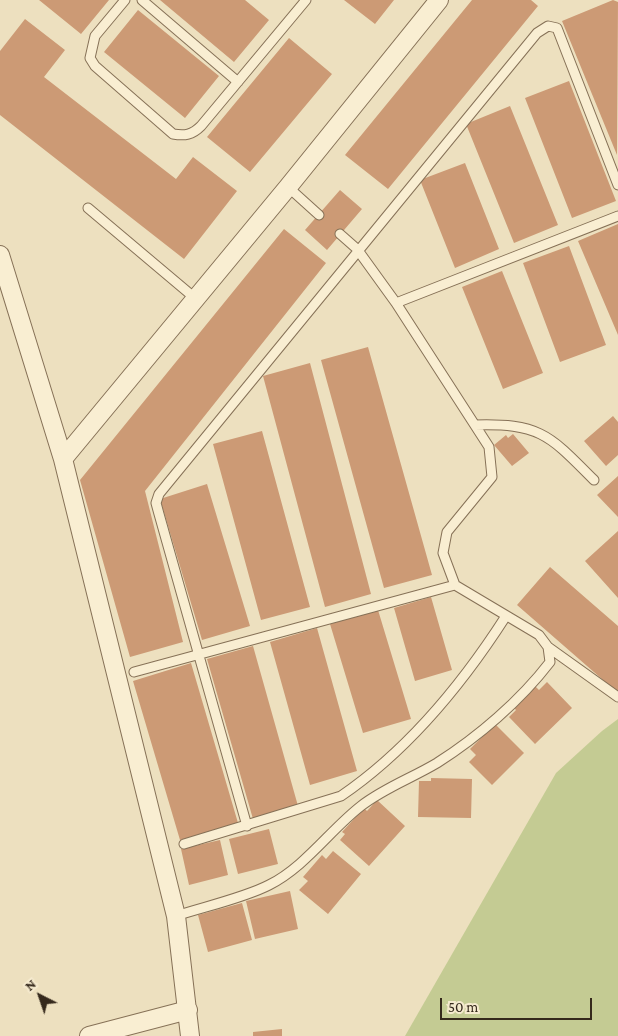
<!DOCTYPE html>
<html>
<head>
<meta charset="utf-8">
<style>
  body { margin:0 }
  #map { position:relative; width:618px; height:1036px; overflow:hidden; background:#ede0bf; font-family:"Crimson Pro",serif }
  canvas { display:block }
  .north { position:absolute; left:15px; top:971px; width:50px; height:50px; -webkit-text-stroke:4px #f5eace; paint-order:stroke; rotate:319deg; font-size:14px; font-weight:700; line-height:20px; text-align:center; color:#35291c }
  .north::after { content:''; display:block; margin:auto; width:18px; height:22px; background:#35291c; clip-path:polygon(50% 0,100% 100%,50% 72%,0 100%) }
  .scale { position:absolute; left:440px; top:998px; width:152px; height:22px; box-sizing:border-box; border:2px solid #35291c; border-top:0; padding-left:6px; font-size:15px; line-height:18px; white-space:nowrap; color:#35291c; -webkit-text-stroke:4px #f5eace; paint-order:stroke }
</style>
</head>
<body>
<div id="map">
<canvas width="618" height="1036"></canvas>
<div class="north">N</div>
<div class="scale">50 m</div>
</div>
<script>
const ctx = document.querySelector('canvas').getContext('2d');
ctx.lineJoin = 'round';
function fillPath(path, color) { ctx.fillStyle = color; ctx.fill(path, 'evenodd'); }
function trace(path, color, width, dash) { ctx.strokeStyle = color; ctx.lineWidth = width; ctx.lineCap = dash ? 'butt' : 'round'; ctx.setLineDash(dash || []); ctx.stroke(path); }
fillPath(new Path2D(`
  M 618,719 L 618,1036 L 405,1036 L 556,773 L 602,731 Z`), '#c4cb93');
fillPath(new Path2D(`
  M 39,0 L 109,0 L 81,34 Z
  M 160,0 L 245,0 L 269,20 L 234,62 Z
  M 344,0 L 394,0 L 375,24 Z
  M 472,0 L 531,0 L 538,6 L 388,189 L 345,155 Z
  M 613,0 L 618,2 L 617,155 L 562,21 Z
  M 138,10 L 219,76 L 185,118 L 104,52 Z
  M 25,19 L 65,50 L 44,77 L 176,179 L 193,157 L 237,191 L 184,259 L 0,115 L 0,51 Z
  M 289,38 L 332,74 L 250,172 L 207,137 Z
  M 569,81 L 616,201 L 572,218 L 525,98 Z
  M 510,106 L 558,225 L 514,243 L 466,124 Z
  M 465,163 L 499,249 L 455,268 L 420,180 Z
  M 340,190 L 362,209 L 327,250 L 305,230 Z
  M 618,224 L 618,335 L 578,241 Z
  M 284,229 L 326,263 L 145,491 L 183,642 L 130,657 L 80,480 Z
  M 569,246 L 606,345 L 560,362 L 523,263 Z
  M 502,271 L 543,373 L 503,389 L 462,287 Z
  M 368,347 L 432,575 L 384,588 L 321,360 Z
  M 310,363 L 371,594 L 325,607 L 263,376 Z
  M 613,416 L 618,422 L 618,455 L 606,466 L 584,441 Z
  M 262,431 L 310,607 L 261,620 L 213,444 Z
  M 513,434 L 529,453 L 512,466 L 494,445 L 506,435 L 508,438 Z
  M 618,476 L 618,517 L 597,495 Z
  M 207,484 L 250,626 L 202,640 L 160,499 Z
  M 618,531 L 618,598 L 585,561 Z
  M 550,567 L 618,626 L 618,693 L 517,605 Z
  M 431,597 L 452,670 L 415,681 L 394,608 Z
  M 378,610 L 411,719 L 363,733 L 330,624 Z
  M 317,628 L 357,771 L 310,785 L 270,642 Z
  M 253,646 L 298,806 L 253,819 L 207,659 Z
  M 191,663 L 238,823 L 180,840 L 133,681 Z
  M 547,682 L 572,708 L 535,744 L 509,717 L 516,710 L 512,706 L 534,685 L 539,690 Z
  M 495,724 L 524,753 L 492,785 L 469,762 L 476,755 L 470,749 Z
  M 431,778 L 472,779 L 471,818 L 418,817 L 419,781 L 431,781 Z
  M 377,800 L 405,826 L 369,866 L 340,840 L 345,834 L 342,832 L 364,808 L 367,811 Z
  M 269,829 L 278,864 L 238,874 L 229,839 Z
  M 220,840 L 228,875 L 189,885 L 181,849 Z
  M 333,851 L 361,874 L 328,914 L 299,890 L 308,881 L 303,877 L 322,855 L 326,859 Z
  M 290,891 L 298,929 L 255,939 L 246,901 Z
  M 242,903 L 252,940 L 208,952 L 198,915 Z
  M 282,1029 L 282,1036 L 253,1036 L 253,1032 Z`), '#cc9a75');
const lane = new Path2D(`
  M 125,0 L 95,36 L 90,58 L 95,66 L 173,134 C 185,136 192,135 201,126 L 306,0
  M 142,0 L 238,82
  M 288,187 L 319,215
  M 88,208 L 196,299
  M 396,303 L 618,216
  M 475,425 C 541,423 550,436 594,480
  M 548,647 L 618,697
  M 134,672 L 455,585
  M 247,826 L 159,514 L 156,503 L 159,494 L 537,33 L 548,26 L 557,28 L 618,185
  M 184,844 L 341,796 C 407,751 463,683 506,616
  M 176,916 C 203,907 244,898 269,885 C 305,867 330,830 361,806 C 384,788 412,778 437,763 C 478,737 520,701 550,662 L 548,647 L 539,635 L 455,585 L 443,553 L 447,532 L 492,477 L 489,447 L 396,303 L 357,249 L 340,234`);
const street = new Path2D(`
  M 0,255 L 63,459 L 176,916 L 190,1036
  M 63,459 L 288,187 L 439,0
  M 89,1036 L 188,1010`);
trace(lane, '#867157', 11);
trace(street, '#867157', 20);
trace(lane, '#f9eed2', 9);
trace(street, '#f9eed2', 18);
</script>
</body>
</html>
